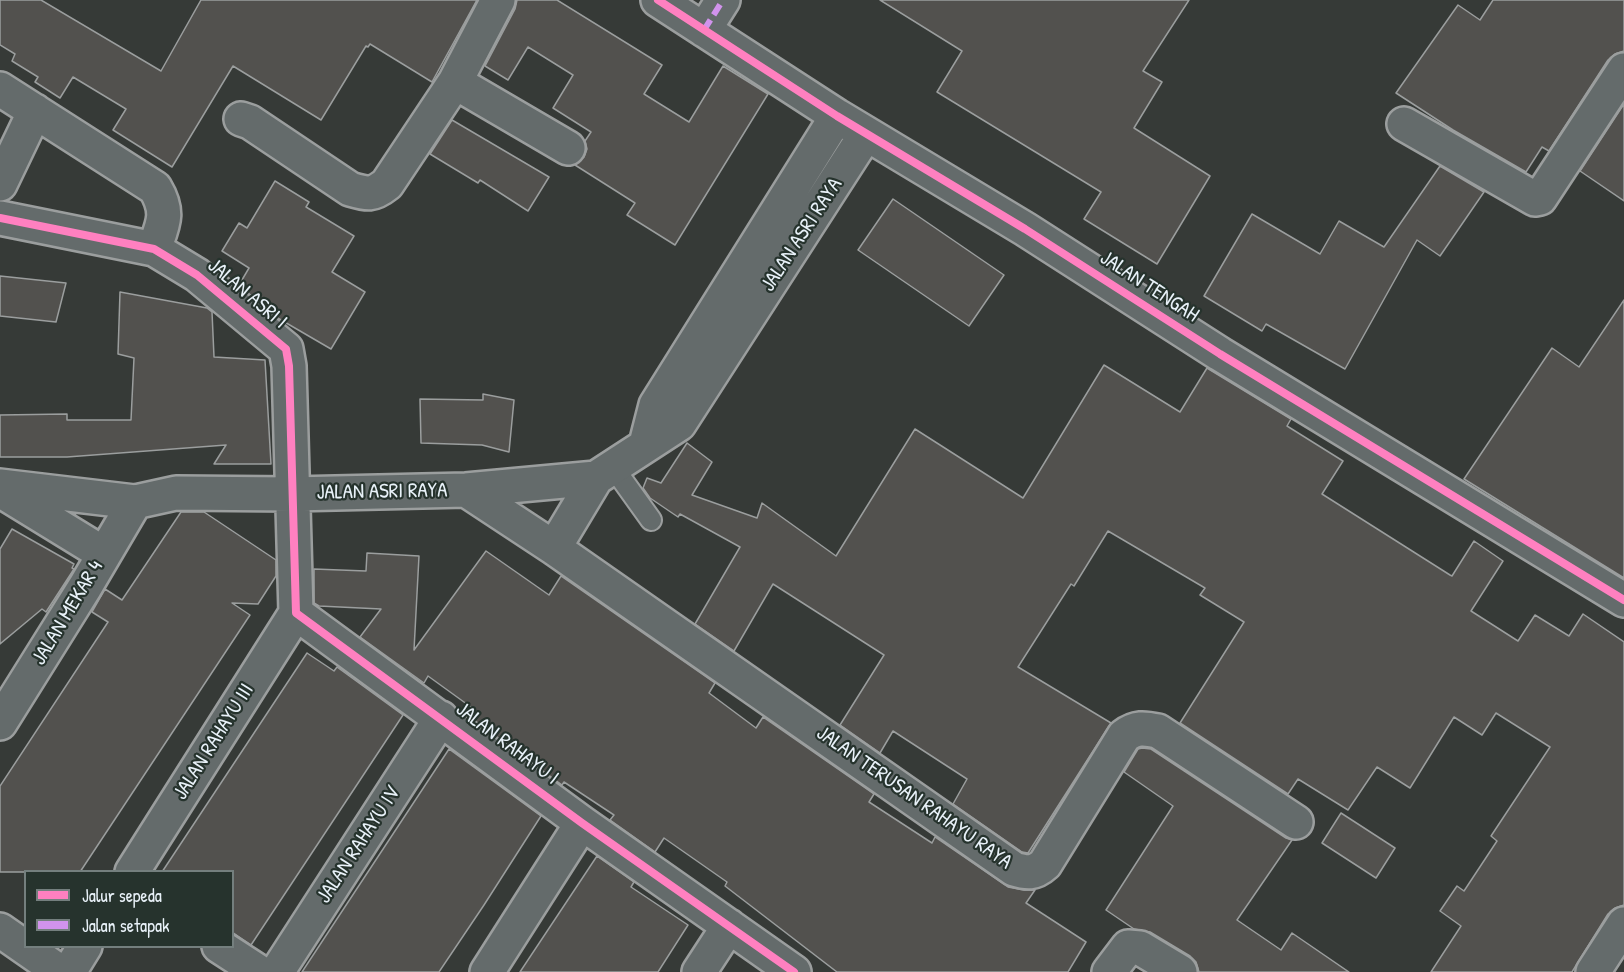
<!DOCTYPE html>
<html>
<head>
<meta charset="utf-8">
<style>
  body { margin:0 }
  #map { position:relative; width:1624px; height:972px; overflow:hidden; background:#363a37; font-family:"Patrick Hand",sans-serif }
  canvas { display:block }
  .legend { position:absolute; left:24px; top:870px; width:210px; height:78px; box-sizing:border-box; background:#26332d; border:2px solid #747f7e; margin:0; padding:8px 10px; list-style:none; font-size:18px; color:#e8f1f8 }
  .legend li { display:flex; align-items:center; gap:12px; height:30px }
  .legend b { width:30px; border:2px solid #747f7e }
</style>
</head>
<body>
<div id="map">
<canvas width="1624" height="972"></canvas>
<ul class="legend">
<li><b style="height:8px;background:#ff80c0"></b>Jalur sepeda</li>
<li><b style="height:8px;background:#d193ec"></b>Jalan setapak</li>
</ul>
</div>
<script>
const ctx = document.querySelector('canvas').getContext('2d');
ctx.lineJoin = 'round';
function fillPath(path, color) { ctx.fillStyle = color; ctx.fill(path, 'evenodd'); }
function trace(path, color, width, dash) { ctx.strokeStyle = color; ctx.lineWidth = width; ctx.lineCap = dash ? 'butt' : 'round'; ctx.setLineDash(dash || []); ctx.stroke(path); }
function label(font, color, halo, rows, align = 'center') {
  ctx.font = font + ' "Patrick Hand",sans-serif'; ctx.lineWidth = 4.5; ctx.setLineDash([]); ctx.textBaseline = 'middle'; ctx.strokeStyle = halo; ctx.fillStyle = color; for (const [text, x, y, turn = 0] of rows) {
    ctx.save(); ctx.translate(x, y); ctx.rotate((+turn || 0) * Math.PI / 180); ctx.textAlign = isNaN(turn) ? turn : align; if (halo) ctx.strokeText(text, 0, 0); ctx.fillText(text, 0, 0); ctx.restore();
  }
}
const building = new Path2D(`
  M 0,0 L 41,0 L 161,71 L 201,0 L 477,0 L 432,82 L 370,44 L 368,47 L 366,46 L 321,120 L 233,66 L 172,167 L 113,130 L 126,109 L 73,77 L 60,98 L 35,82 L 38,77 L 12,61 L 15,54 L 0,45 Z
  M 517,0 L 557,0 L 662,65 L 644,94 L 689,122 L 723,66 L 768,94 L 675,245 L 627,215 L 635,203 L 575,165 L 584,157 L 587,149 L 585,141 L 591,132 L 553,108 L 573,75 L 528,47 L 508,80 L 485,66 L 515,9 Z
  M 880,0 L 1189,0 L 1143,71 L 1162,82 L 1134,128 L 1210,176 L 1157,264 L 1084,219 L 1101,192 L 937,92 L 962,51 Z
  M 1493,0 L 1624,0 L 1624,51 L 1615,54 L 1608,60 L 1549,151 L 1542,147 L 1526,172 L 1453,130 L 1396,93 L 1458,5 L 1480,20 Z
  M 1624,104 L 1624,201 L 1580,171 Z
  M 452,120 L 549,177 L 528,211 L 480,180 L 478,183 L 430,154 Z
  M 1440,166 L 1484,192 L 1440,256 L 1417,240 L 1345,369 L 1266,324 L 1262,331 L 1204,296 L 1252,214 L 1320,254 L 1339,221 L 1384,247 Z
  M 275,181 L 309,202 L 306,207 L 354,236 L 332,272 L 365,292 L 331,349 L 276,317 L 239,285 L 249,268 L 222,251 L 239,223 L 247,228 Z
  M 893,199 L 1004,275 L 969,326 L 858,250 Z
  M 0,276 L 66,283 L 56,322 L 0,316 Z
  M 120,292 L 207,308 L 212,312 L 214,357 L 265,360 L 271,464 L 214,464 L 226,445 L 67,457 L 0,457 L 0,415 L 67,414 L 67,420 L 131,420 L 134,358 L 118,354 Z
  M 1624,300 L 1624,578 L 1464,479 L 1552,348 L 1579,367 Z
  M 1104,365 L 1180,412 L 1207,368 L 1291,419 L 1287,426 L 1343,461 L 1322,494 L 1450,575 L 1452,576 L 1474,541 L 1503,561 L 1471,611 L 1518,641 L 1535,615 L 1569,636 L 1583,614 L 1624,642 L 1624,905 L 1615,908 L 1608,914 L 1572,972 L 1431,972 L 1461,926 L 1440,911 L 1457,886 L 1464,891 L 1497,841 L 1491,836 L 1550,747 L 1496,713 L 1482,735 L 1454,717 L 1410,788 L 1377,767 L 1348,810 L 1298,779 L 1288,794 L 1180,723 L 1244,622 L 1200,595 L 1205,588 L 1108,531 L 1074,586 L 1071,584 L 1018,667 L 1111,723 L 1028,853 L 1022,852 L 953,804 L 967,779 L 893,731 L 880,753 L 840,725 L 884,655 L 773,584 L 734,651 L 695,624 L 740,547 L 680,514 L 678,517 L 650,498 L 643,488 L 647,478 L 661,483 L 687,443 L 712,462 L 692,495 L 757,518 L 762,503 L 836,556 L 915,429 L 1023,498 Z
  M 483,394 L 514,400 L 509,452 L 482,445 L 421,443 L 420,399 L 483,400 Z
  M 181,512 L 204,512 L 276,560 L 276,576 L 258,604 L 232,603 L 250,615 L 80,872 L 0,872 L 0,786 L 108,622 L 92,612 L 105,589 L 122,600 Z
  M 12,529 L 74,564 L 72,568 L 74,569 L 46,612 L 42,609 L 0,644 L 0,549 Z
  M 486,551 L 549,595 L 561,576 L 715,683 L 709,693 L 756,728 L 763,717 L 874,794 L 869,802 L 932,843 L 935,837 L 1008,887 L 1024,890 L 1035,890 L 1026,903 L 1086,942 L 1068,972 L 837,972 L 725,886 L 727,882 L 664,838 L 655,852 L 610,820 L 614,815 L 564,782 L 562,785 L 470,717 L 475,710 L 428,676 L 424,683 L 360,637 L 381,609 L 319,606 L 314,603 L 314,569 L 366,571 L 367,553 L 419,556 L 414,650 Z
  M 307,653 L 334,671 L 337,667 L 403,715 L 251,945 L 232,932 L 232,872 L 162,872 Z
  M 1142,748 L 1151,749 L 1286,838 L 1292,840 L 1237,920 L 1281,950 L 1292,933 L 1349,972 L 1199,972 L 1196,962 L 1190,956 L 1150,932 L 1134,929 L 1106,910 L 1173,806 L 1124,772 L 1138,749 Z
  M 449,749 L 541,816 L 484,905 L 439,972 L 302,972 Z
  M 1341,813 L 1395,848 L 1376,878 L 1322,843 Z
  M 597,856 L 634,882 L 631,887 L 688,925 L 658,972 L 520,972 Z`);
fillPath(building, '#52514e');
trace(building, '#9b9e9e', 1.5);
const service = new Path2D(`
  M 613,467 L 651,520`);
const minor = new Path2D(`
  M 498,0 L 455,82 L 568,148
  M 658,0 L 837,116 L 1025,229 L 1220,354 L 1624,600
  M 704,30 L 723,0
  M 0,89 L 155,188 C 170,213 163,224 154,249
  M 241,119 L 250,122 L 350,189 C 367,194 372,196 387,184 L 455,82
  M 1404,124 L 1535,199 L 1540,198 L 1624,70
  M 0,184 L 35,111
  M 0,218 L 154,249 L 197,275 L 286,349 L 289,366 L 296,613 L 582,823 L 794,972
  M 646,444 L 656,405 L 837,116
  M 0,486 L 135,502 L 176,493 L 292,494 L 466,490 L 596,478 L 679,424 L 866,134
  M 466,490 L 554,548 L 1014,869 C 1027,873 1034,874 1045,864 L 1124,736 C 1136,727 1144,728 1158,731 L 1296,822
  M 3,492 L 104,554
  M 554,548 L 596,478
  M 0,723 L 85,587 L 135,502
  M 132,872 L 296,613
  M 0,930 L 60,972
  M 219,946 L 259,972
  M 69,972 L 85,946
  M 277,972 L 441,718
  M 487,972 L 582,823
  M 699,972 L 729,926
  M 1109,972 L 1128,947 L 1140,948 L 1180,972
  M 1593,972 L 1624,924`);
trace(service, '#9b9e9e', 24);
trace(minor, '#9b9e9e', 38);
trace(service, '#646b6b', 20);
trace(minor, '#646b6b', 33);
trace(new Path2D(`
  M 704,30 L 723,0`), '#d193ec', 6, [12, 6]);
trace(new Path2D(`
  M 658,0 L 837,116 L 1025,229 L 1220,354 L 1624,600
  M 0,218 L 154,249 L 197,275 L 286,349 L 289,366 L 296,613 L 582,823 L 794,972`), '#ff80c0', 8);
label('21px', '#e8f1f8', '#26332d', [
  ["JALAN ASRI RAYA",802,235,-57],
  ["JALAN TENGAH",1149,287,33],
  ["JALAN ASRI I",247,294,40],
  ["JALAN ASRI RAYA",382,492,-1],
  ["JALAN MEKAR 4",68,613,-59],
  ["JALAN RAHAYU III",214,742,-58],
  ["JALAN RAHAYU I",507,744,37],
  ["JALAN TERUSAN RAHAYU RAYA",914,798,35],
  ["JALAN RAHAYU IV",359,845,-57]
]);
</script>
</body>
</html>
